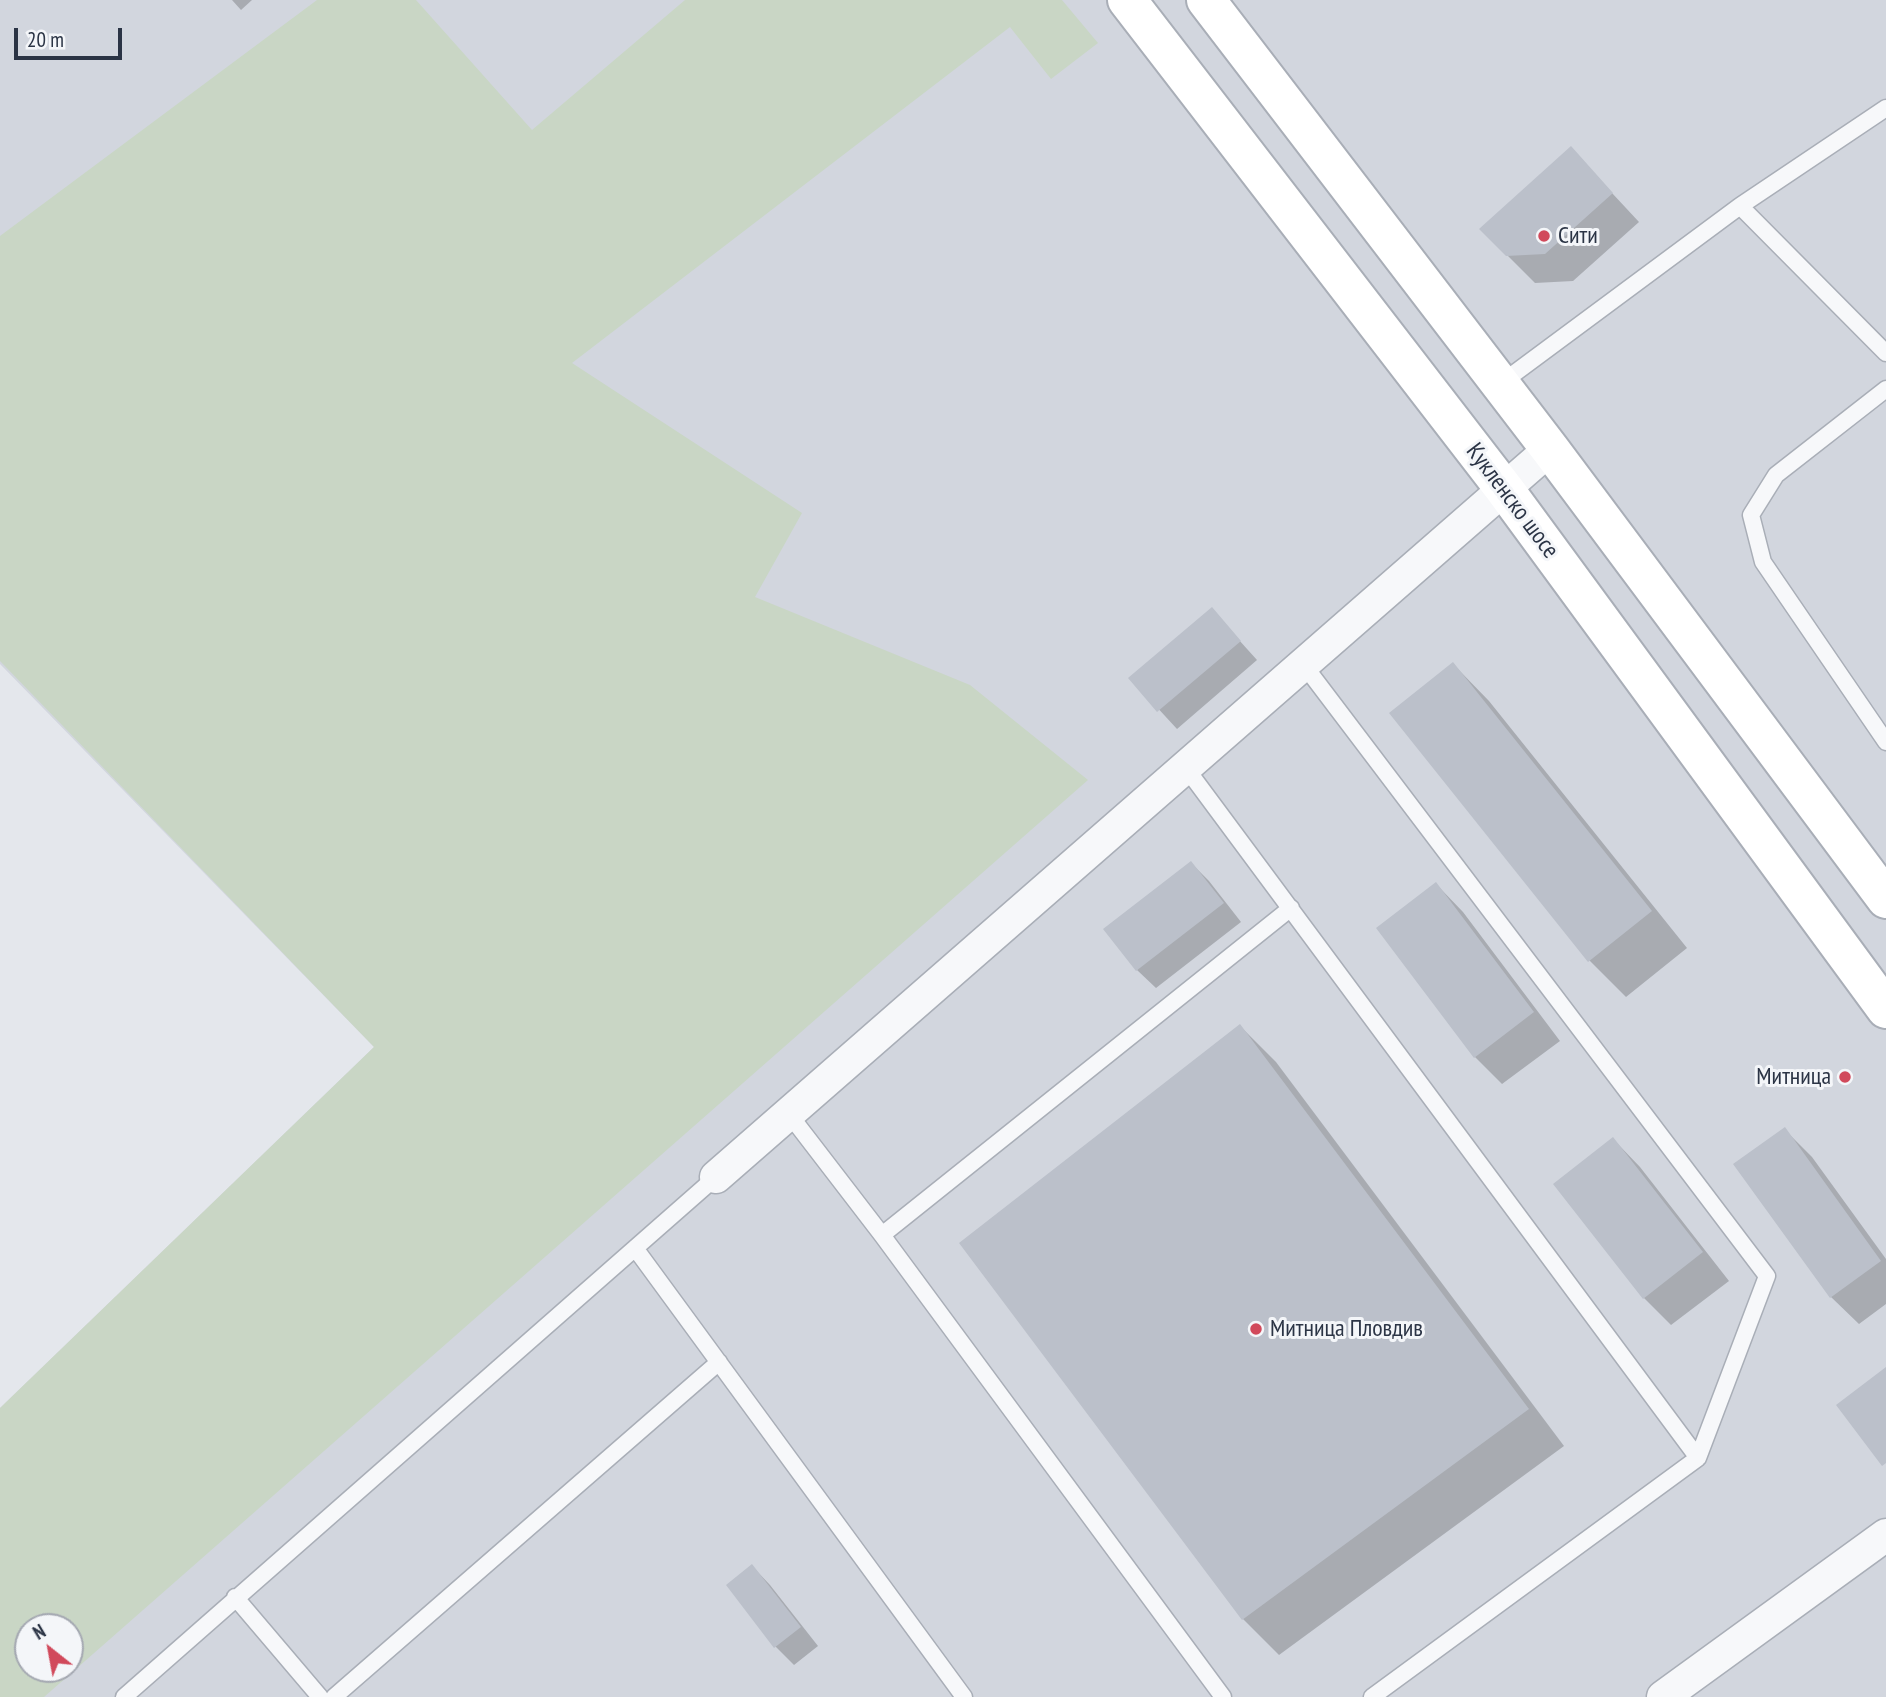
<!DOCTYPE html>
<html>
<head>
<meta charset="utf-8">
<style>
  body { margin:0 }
  #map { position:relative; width:1886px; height:1697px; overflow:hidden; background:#e4e7ec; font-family:"PT Sans Narrow",sans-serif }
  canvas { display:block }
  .north { position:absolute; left:14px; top:1613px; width:70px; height:70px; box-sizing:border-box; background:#f4f6f9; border:2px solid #a4a8b1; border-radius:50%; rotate:329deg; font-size:19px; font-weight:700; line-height:28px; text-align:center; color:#2b3445 }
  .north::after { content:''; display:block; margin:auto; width:24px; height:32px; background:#d1495b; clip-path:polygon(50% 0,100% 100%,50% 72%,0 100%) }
  .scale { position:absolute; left:14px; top:28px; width:108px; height:32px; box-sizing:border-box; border:4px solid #2b3445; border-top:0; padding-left:9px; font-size:21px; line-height:24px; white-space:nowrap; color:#2b3445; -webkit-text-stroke:5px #f4f6f9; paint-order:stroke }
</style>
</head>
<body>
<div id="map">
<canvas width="1886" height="1697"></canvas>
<div class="north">N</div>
<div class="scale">20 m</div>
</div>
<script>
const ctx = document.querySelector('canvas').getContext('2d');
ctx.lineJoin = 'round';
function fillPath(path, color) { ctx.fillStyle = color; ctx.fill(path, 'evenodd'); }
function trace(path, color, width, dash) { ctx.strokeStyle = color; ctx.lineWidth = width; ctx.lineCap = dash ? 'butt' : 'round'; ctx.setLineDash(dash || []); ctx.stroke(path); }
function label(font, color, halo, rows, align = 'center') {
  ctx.font = font + ' "PT Sans Narrow",sans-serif'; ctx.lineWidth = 6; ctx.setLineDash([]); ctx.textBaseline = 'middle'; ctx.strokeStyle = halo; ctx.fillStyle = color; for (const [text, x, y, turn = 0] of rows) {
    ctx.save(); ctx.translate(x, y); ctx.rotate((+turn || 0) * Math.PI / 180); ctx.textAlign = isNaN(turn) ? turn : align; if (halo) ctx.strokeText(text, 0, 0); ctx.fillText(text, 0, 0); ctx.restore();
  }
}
fillPath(new Path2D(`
  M 0,0 L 1886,0 L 1886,1697 L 0,1697 L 0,1408 L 374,1047 L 0,664 ZM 28,1627 L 70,1627 L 70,1669 L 28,1669 Z`), '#d2d6de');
fillPath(new Path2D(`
  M 317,0 L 416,0 L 532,130 L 685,0 L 1062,0 L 1098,43 L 1051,79 L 1010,27 L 572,363 L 802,513 L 755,597 L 970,685 L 1088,780 L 44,1697 L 0,1697 L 0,1408 L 374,1047 L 0,661 L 0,236 ZM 28,1627 L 70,1627 L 70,1669 L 28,1669 Z`), '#c9d6c5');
fillPath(new Path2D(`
  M 232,0 L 252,0 L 241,10 Z
  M 1571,149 L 1639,222 L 1573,281 L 1535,283 L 1481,229 Z
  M 1211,609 L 1257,660 L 1177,729 L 1130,678 Z
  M 1453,664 L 1489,701 L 1687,948 L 1626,997 L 1590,961 L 1392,713 Z
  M 1191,863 L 1209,881 L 1241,922 L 1156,988 L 1137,970 Z
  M 1436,884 L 1463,912 L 1560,1041 L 1502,1084 L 1475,1057 Z
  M 1240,1026 L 1276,1062 L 1564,1446 L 1279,1655 L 1243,1619 Z
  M 1785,1130 L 1812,1157 L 1886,1259 L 1886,1304 L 1859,1324 L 1831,1297 Z
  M 1613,1139 L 1640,1167 L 1729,1281 L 1671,1325 L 1644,1298 Z
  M 752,1566 L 770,1585 L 818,1646 L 794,1665 L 776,1647 L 728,1586 Z`), '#0003');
fillPath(new Path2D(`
  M 1571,146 L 1613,193 L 1545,254 L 1506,256 L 1479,229 Z
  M 1212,607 L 1241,641 L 1157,712 L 1128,678 Z
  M 1453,662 L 1652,911 L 1588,962 L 1389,713 Z
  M 1191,861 L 1224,903 L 1136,971 L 1103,929 Z
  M 1436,882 L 1534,1012 L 1474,1058 L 1376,928 Z
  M 1240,1024 L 1529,1409 L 1242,1620 L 959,1243 Z
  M 1785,1127 L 1881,1261 L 1830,1298 L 1733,1164 Z
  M 1613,1137 L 1703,1252 L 1643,1299 L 1553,1184 Z
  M 1886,1367 L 1886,1463 L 1882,1466 L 1836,1405 Z
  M 752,1564 L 801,1627 L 774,1648 L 726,1585 Z`), '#bbc0ca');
const lane = new Path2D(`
  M 1740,206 L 1886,108
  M 1500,384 L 1740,206 L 1886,353
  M 1886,389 L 1776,475 L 1751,515 L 1763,562 L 1886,742
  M 1304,665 L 1767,1276 L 1698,1458
  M 1186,768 L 1698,1458 L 1372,1697
  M 789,1114 L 882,1235 L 1223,1697
  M 882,1235 L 1291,908
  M 635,1248 L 964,1697
  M 235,1597 L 320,1697
  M 124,1697 L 716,1177
  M 334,1697 L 719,1362`);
const street = new Path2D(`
  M 716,1177 L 1550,449
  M 1663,1697 L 1886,1535`);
const secondary = new Path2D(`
  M 1127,0 L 1505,490 L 1886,1009
  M 1206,0 L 1550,449 L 1886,899`);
trace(lane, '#a9aeb7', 19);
trace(street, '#a9aeb7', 35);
trace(secondary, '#a9aeb7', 42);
trace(lane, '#f7f8fa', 16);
trace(street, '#f7f8fa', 32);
trace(secondary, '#fff', 38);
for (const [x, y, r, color] of [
  [1544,236,7,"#d1495b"],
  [1845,1077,7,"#d1495b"],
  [1256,1329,7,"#d1495b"]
]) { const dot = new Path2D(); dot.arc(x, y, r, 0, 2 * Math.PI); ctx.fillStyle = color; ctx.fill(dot); trace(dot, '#f4f6f9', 2.5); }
label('24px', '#2b3445', '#f4f6f9', [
  ["Сити",1558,236],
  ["Митница",1831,1077,"right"],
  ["Митница Пловдив",1270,1329]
], 'left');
label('24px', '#2b3445', '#f4f6f9', [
  ["Кукленско шосе",1512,501,53]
]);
</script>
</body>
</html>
